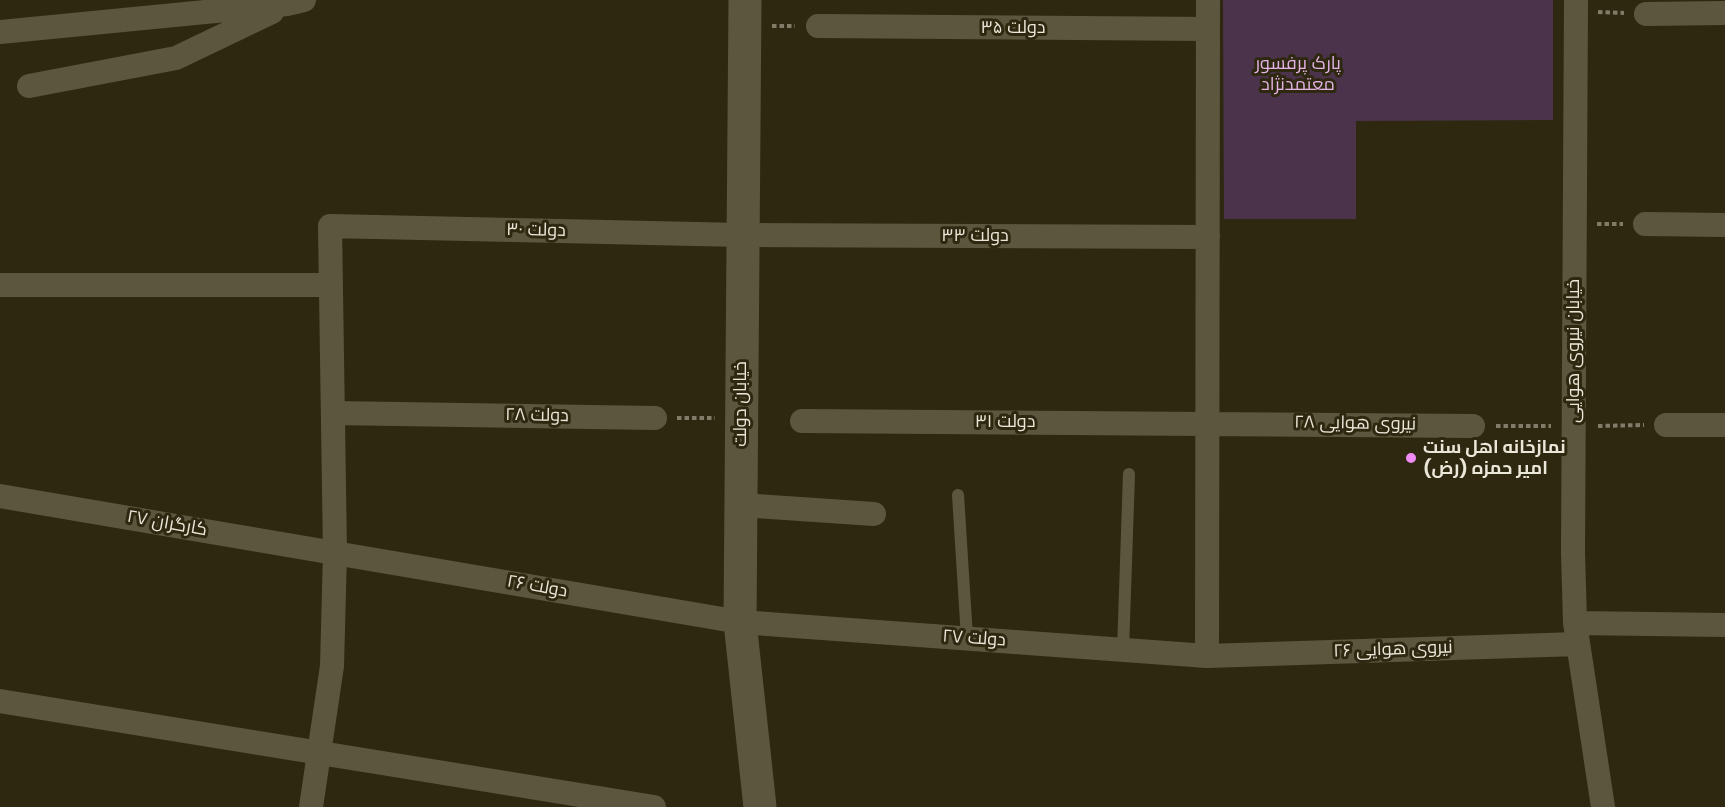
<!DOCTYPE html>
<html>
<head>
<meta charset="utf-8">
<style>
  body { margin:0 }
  canvas { display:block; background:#2f2811 }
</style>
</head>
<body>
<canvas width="1725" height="807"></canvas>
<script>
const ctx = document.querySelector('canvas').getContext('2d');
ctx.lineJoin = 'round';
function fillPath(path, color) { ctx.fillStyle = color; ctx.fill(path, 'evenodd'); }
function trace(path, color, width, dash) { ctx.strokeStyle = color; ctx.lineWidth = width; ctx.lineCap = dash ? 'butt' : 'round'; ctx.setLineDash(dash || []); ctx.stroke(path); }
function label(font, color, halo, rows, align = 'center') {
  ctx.font = font + ' Poppins,Cairo,sans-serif'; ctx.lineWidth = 6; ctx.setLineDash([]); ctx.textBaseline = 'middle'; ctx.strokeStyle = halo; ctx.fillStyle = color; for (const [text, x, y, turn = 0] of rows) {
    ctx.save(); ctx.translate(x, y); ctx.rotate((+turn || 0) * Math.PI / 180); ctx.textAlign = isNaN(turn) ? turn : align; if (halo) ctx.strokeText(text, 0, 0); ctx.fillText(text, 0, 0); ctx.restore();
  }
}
fillPath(new Path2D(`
  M 1223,0 L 1553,0 L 1553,120 L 1356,121 L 1356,219 L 1224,219 Z`), '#4b334c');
trace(new Path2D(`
  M 1598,12 L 1624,13
  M 772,26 L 795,26
  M 1597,224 L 1623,224
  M 677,418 L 715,418
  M 1496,426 L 1551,426
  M 1598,426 L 1644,425`), '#817b68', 4, [4.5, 3]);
trace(new Path2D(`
  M 958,495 L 967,638
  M 1123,650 L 1129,474`), '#5d563e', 12);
trace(new Path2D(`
  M 1576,0 L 1573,552 L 1575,623 L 1603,807
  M 1646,14 L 1725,13
  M 818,26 L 1208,29
  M 0,32 L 287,4 L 304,0
  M 29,86 L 176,58 L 272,12
  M 1645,224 L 1725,225
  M 0,285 L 331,285
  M 333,413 L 655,418
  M 802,421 L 1473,426
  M 1666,425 L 1725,425
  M 0,496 L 740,622 L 1207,656 L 1578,644
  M 741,505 L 874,514
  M 1575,623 L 1725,625
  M 1207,656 L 1208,0
  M 0,701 L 654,807
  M 311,807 L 332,666 L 335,553 L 330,226 L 742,235 L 1208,237`), '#5d563e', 24);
trace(new Path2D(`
  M 745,0 L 740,622 L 760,807`), '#5d563e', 33);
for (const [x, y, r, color] of [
  [1411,458,6,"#f08bf6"]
]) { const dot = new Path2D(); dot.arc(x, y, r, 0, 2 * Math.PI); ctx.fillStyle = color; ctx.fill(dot); trace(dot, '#2f2811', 2); }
label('18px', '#eae6d8', '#2f2811', [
  ["دولت ۳۵",1013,28],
  ["دولت ۳۰",536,231,1],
  ["دولت ۳۳",975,236],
  ["خیابان نیروی هوایی",1574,351,-90],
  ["خیابان دولت",741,404,-90],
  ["دولت ۲۸",537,416,1],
  ["دولت ۳۱",1005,422],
  ["نیروی هوایی ۲۸",1355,424,1],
  ["کارگران ۲۷",167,524,10],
  ["دولت ۲۶",537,587,10],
  ["دولت ۲۷",974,639,4],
  ["نیروی هوایی ۲۶",1393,650,-2]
]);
label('18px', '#e5b4e7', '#2f2811', [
  ["پارک پرفسور",1298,64],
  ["معتمدنژاد",1298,85]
]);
label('bold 18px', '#eae6d8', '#2f2811', [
  ["نمازخانه اهل سنت",1423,448],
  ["امیر حمزه (رض)",1423,469]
], 'left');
</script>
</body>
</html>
